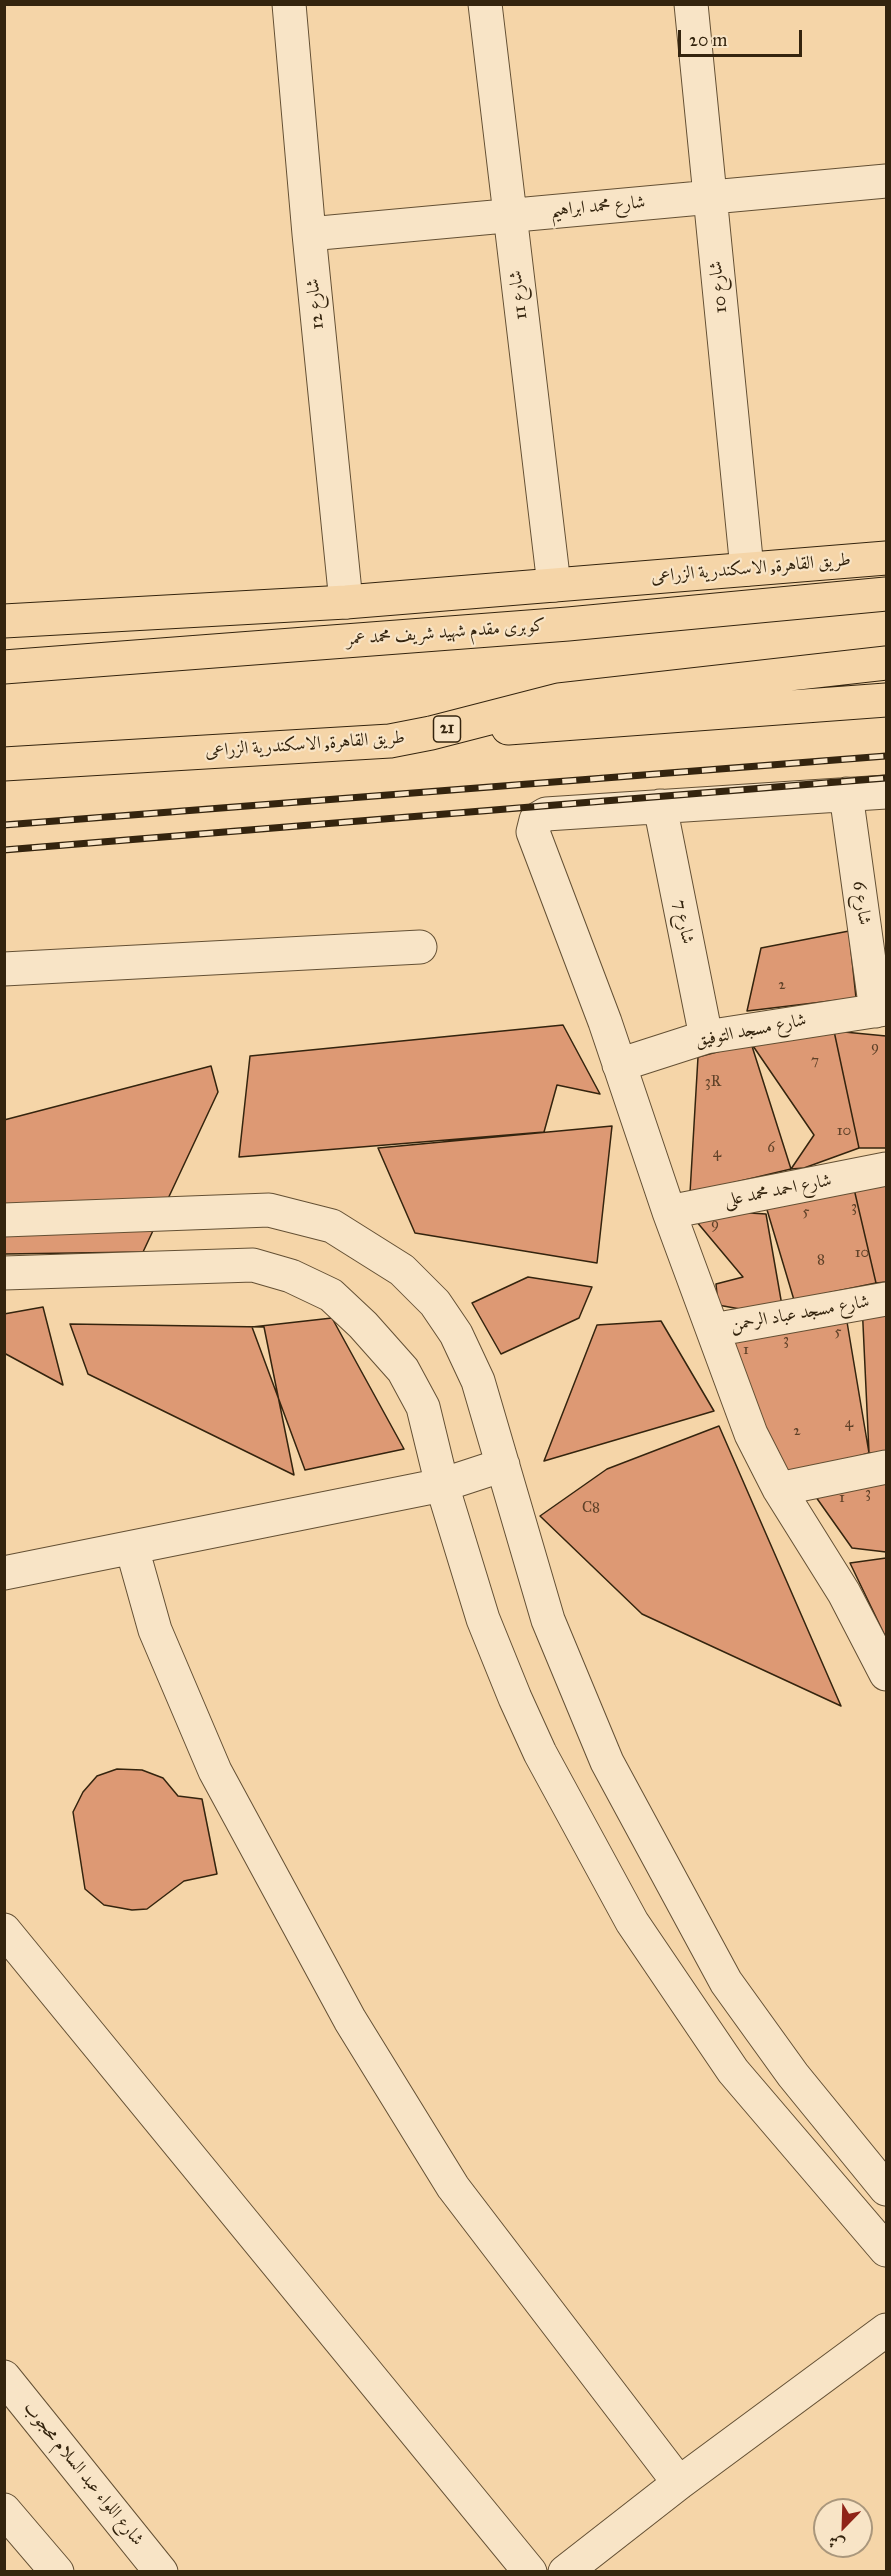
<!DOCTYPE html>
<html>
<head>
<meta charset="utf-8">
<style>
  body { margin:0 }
  #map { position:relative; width:891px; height:2576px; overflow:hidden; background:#f5d5a8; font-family:"IM FELL Great Primer",Amiri,serif }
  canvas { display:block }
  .frame { position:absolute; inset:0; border:6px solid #34240e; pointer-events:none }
  .north { position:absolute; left:813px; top:2498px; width:60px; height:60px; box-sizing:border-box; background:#f8e4c6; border:2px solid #aa977c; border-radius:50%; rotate:203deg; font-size:16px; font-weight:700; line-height:24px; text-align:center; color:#34240e }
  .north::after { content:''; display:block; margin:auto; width:21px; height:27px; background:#8f2418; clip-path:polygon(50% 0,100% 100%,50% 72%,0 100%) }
  .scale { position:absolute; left:678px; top:30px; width:124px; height:27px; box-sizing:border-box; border:3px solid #34240e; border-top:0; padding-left:8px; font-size:18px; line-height:21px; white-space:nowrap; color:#34240e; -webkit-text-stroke:4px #f8e4c6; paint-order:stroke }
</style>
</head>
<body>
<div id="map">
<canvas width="891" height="2576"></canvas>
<div class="frame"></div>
<div class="north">ش</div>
<div class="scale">20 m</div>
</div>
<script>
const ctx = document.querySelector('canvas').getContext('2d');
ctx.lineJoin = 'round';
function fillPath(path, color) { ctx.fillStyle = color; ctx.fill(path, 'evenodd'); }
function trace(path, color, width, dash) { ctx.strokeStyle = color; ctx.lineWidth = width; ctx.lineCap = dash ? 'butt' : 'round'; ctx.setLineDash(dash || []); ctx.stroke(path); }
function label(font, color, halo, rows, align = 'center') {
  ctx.font = font + ' "IM FELL Great Primer",Amiri,serif'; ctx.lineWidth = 4.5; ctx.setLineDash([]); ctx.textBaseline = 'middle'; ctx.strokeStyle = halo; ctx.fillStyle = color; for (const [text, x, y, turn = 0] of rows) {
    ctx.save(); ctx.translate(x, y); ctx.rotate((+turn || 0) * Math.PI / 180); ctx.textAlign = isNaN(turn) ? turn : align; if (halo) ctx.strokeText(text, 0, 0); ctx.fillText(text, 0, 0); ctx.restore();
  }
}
const building = new Path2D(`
  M 849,931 L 856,998 L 747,1011 L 761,948 Z
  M 563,1025 L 600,1094 L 557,1085 L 544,1132 L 239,1157 L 250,1056 Z
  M 834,1031 L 886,1036 L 886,1148 L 859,1148 Z
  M 834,1031 L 859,1148 L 804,1168 L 791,1169 L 814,1135 L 751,1043 Z
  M 751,1043 L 791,1169 L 690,1193 L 698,1057 Z
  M 211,1066 L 218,1092 L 143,1252 L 4,1254 L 4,1120 Z
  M 612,1126 L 597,1263 L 415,1233 L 378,1148 Z
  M 851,1176 L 886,1181 L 886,1282 L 876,1283 Z
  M 851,1176 L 876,1283 L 794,1300 L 762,1193 Z
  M 686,1209 L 766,1214 L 784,1317 L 718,1305 L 716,1284 L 743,1277 Z
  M 528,1277 L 592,1287 L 579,1318 L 501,1354 L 472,1303 Z
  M 886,1299 L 886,1453 L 869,1453 L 862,1303 Z
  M 43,1307 L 63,1385 L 4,1353 L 4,1314 Z
  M 846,1316 L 869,1453 L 786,1477 L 729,1338 Z
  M 332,1318 L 404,1449 L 305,1470 L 252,1327 Z
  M 661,1321 L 714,1411 L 544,1461 L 597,1325 Z
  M 70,1324 L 264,1327 L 294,1475 L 88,1374 Z
  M 719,1426 L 841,1706 L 642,1614 L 540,1516 L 607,1469 Z
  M 886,1478 L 886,1552 L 852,1548 L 806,1483 Z
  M 886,1558 L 886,1638 L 850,1563 Z
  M 117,1769 L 142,1770 L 163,1778 L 178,1796 L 202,1799 L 217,1874 L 184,1881 L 147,1909 L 132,1910 L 104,1905 L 85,1889 L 73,1812 L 83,1792 L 97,1776 Z`);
fillPath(building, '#dd9974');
trace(building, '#34240e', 1.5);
const minor = new Path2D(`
  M 289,4 L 309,234 L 346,602
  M 485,4 L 554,585
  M 691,4 L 747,569
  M 309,234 L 886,181
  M 886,792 L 546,814 L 536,820 L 533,832 L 605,1022 L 669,1212 L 751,1434 L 779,1489 L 844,1593 L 886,1674
  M 846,794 L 876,1011
  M 660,806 L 706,1037
  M 4,969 L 420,947
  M 619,1065 L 706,1037 L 886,1009
  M 669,1212 L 886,1169
  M 4,1220 L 269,1210 L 332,1226 L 402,1270 L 435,1303 L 456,1334 L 478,1381 L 548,1620 L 607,1762 L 726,1982 L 793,2075 L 886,2189
  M 4,1273 L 253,1265 L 291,1276 L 331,1295 L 363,1325 L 403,1370 L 423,1407 L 442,1485 L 483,1619 L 515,1698 L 540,1753 L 632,1922 L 733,2071 L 886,2250
  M 713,1330 L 886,1299
  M 779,1489 L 886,1467
  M 132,1548 L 155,1630 L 215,1771 L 350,2020 L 453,2187 L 679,2483
  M 4,1573 L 442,1485 L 503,1465
  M 4,1930 L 530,2572
  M 565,2572 L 679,2483 L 886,2330`);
const tertiary = new Path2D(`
  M 4,2377 L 161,2572
  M 4,2510 L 57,2572`);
const trunk = new Path2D(`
  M 4,621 L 346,602 L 886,558
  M 4,667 L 568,624 L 886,594
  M 508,728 L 886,700
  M 4,764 L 390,741 L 431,733 L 559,700 L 886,663`);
trace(minor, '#645034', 35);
trace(tertiary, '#645034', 35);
trace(trunk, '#34240e', 35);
trace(minor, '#f8e4c6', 33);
trace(tertiary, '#f8e4c6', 33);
trace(trunk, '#f5d5a8', 33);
const rail = new Path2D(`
  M 4,825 L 886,756
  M 4,850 L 886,778`);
trace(rail, '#34240e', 7);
trace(rail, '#f8e4c6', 4.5, [14]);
label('15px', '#5e4128', null, [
  ["2",782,985],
  ["9",875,1047],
  ["7",815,1061],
  ["3R",713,1082],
  ["10",844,1131],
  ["6",771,1148],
  ["4",717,1153],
  ["3",854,1207],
  ["5",806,1212],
  ["9",715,1224],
  ["10",862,1253],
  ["8",821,1260],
  ["5",838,1332],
  ["3",786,1340],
  ["1",746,1350],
  ["4",849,1423],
  ["2",797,1431],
  ["3",868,1493],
  ["1",842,1498],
  ["C8",591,1508]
]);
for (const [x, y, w] of [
  [447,729,27]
]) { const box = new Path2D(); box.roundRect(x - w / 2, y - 13, w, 26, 4.5); ctx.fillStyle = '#f8e4c6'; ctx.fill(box); trace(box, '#34240e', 1.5); }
label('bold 16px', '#34240e', null, [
  ["21",447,729]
]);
label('18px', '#34240e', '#f8e4c6', [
  ["شارع محمد ابراهيم",598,207,-5],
  ["شارع 10",719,287,-96],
  ["شارع 11",519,295,-97],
  ["شارع 12",316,304,-96],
  ["طريق القاهرة, الاسكندرية الزراعى",751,569,-5],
  ["كوبرى مقدم شهيد شريف محمد عمر",446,633,-4],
  ["طريق القاهرة, الاسكندرية الزراعى",305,745,-4],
  ["شارع 6",861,903,82],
  ["شارع 7",683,922,79],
  ["شارع مسجد التوفيق",751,1031,-11],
  ["شارع احمد محمد على",778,1191,-11],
  ["شارع مسجد عباد الرحمن",800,1314,-10],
  ["شارع اللواء عبد السلام محجوب",83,2474,51]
]);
</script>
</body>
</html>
